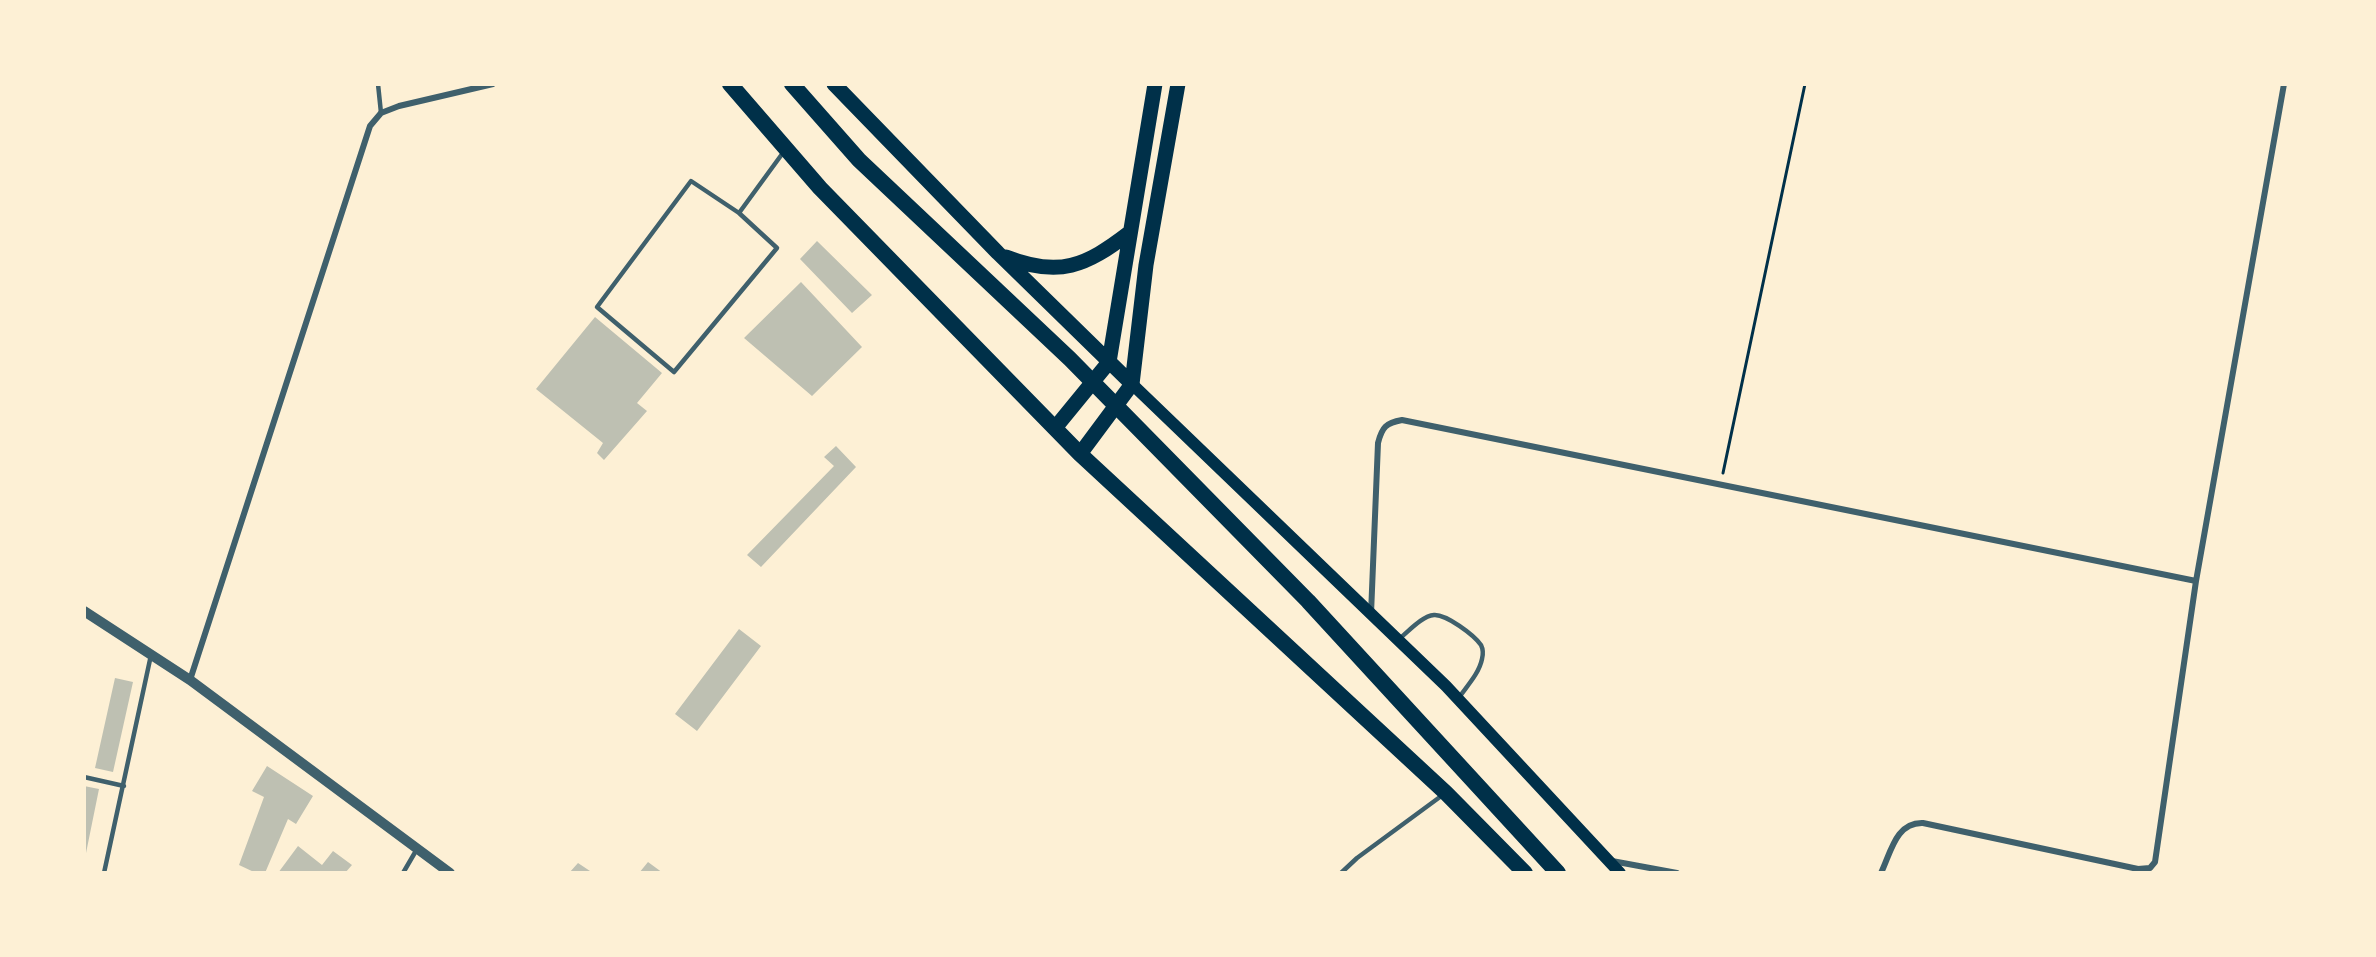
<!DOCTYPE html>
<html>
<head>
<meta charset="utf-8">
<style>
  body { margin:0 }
  #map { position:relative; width:2376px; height:957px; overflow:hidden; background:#fdf0d5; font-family:"Public Sans",sans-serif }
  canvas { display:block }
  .frame { position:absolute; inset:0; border:86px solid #fdf0d5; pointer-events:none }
</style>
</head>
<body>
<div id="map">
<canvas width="2376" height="957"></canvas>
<div class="frame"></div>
</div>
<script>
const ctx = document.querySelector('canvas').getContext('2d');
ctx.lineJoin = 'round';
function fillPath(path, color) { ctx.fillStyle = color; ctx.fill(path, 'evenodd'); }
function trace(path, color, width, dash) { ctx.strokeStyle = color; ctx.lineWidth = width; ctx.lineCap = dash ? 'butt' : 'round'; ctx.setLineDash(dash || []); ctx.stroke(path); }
fillPath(new Path2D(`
  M 817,241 L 872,295 L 852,313 L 800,259 Z
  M 801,282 L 862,347 L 812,396 L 744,338 Z
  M 595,317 L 662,373 L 637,403 L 647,411 L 604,460 L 597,453 L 603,443 L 536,389 Z
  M 836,446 L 856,467 L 761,567 L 747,555 L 834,466 L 824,457 Z
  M 739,629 L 761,646 L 697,731 L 675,714 Z
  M 115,678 L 133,682 L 113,772 L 95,768 Z
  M 267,766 L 313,796 L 296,824 L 288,819 L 265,873 L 256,873 L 239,865 L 264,797 L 252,791 Z
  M 84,786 L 99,789 L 85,858 L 84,858 Z
  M 298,846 L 322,865 L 333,851 L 352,865 L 345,873 L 278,873 Z
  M 648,862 L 663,873 L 639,873 Z
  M 578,863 L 593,873 L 569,873 Z`), '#bec0b2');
trace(new Path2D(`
  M 1723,473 L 1805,84`), '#003049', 3);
trace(new Path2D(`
  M 378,84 L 381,113
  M 739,213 L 691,181 L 597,307 L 674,372 L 777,248 L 739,213 L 785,150
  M 1400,638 C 1409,631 1422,616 1434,615 C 1446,614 1474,635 1481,645 C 1483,649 1483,655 1482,659 C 1479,674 1466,687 1458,699
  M 84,777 L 124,786
  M 104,873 L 151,655
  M 403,873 L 417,849
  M 1341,873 L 1357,858 L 1444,794`), '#3f606c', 4.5);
trace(new Path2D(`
  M 1371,614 L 1378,443 C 1382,427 1386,423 1402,420 L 2196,581
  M 190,680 L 370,126 L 381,113 L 399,106 L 493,84
  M 1612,861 L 1677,873
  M 1881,873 C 1891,852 1896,822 1923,823 L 2138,869 L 2150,868 L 2155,862 L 2196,581 L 2284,84`), '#3f606c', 6);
trace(new Path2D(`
  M 84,611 L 190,680 L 450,873`), '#3f606c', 10);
trace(new Path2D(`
  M 1132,384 L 1446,686 L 1620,873`), '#003049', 12);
trace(new Path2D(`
  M 834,84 L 998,253 L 1132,384
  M 1006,257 C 1059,278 1086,266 1129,233
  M 1055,428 L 1109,362 L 1155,84
  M 1080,454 L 1132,384 L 1146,265 L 1178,84`), '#003049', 15);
trace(new Path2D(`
  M 730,84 L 820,188 L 1080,454 L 1446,793 L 1525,873
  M 792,84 L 859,160 L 1070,359 L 1308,601 L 1558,873`), '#003049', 16);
</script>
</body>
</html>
